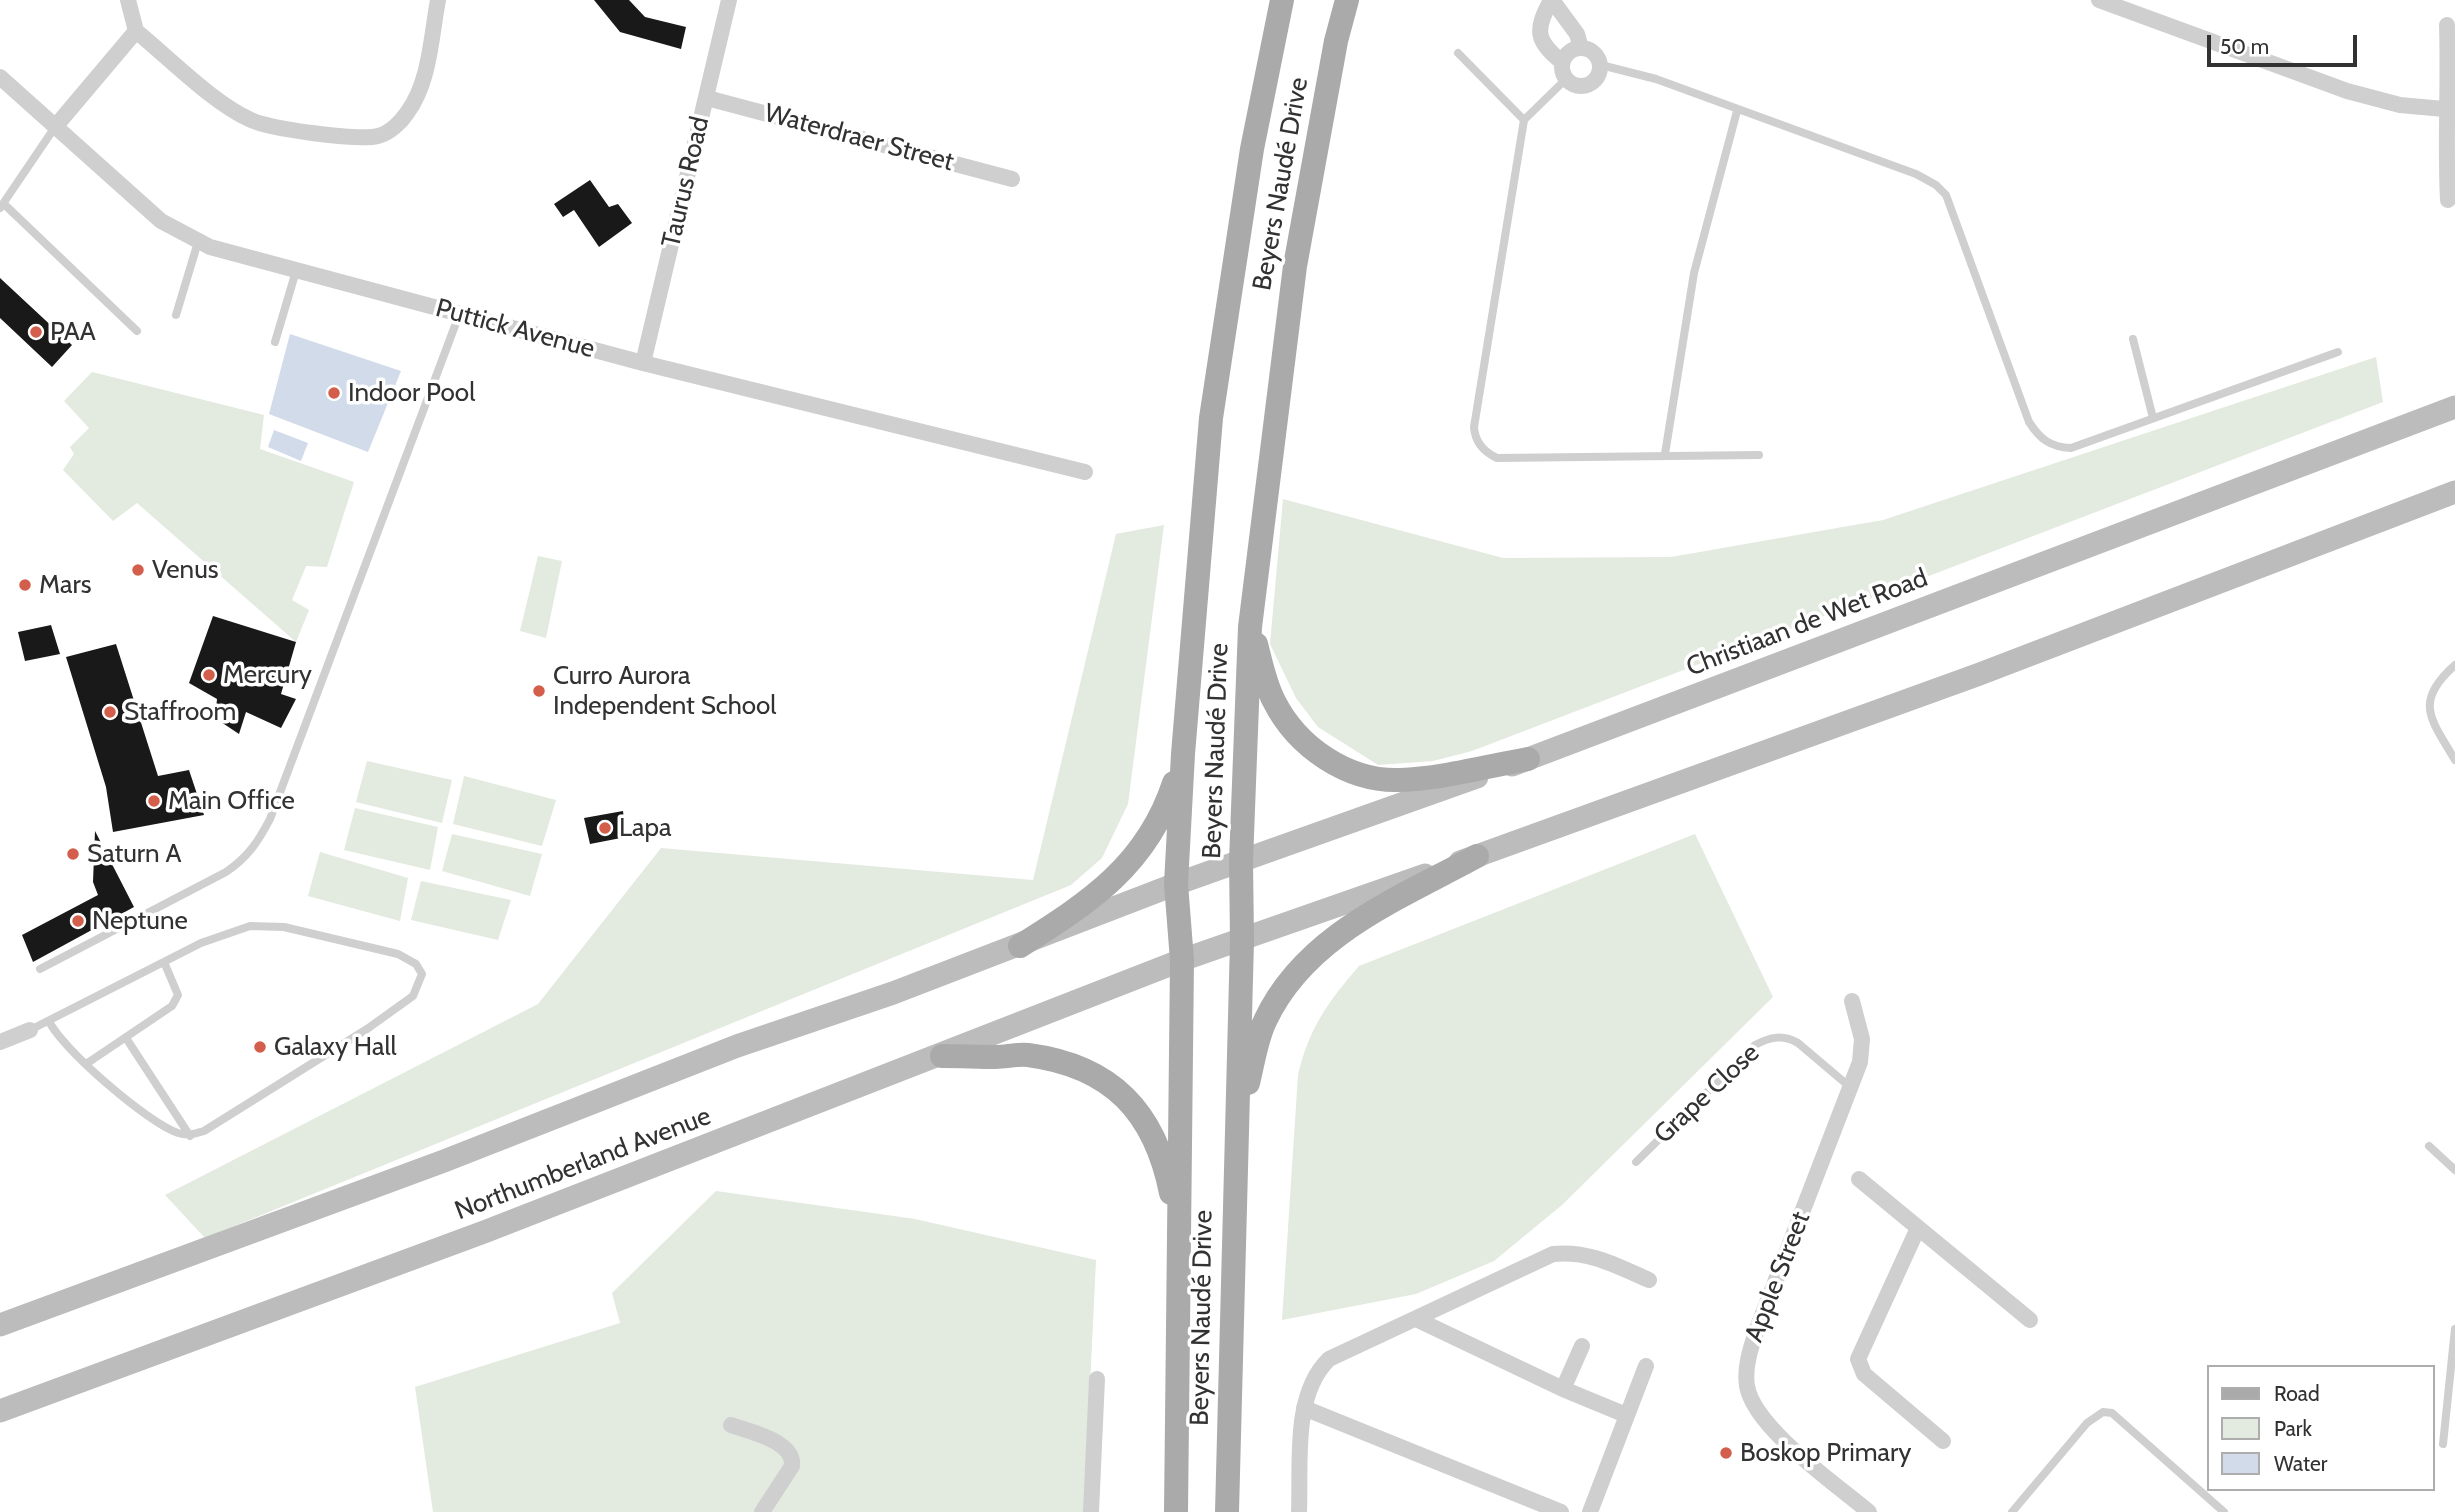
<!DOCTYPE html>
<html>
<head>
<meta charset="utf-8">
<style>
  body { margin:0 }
  #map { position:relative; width:2455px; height:1512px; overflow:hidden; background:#fff; font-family:Cabin,sans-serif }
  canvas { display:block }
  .legend { position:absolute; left:2207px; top:1365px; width:228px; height:126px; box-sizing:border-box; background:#fff; border:2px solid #adadad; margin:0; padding:9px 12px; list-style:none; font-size:21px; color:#323232 }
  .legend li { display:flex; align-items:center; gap:14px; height:35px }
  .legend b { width:35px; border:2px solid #adadad }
  .scale { position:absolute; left:2207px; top:35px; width:150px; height:32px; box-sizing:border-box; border:4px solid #323232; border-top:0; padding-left:9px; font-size:21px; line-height:24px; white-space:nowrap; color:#323232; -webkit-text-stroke:5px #fff; paint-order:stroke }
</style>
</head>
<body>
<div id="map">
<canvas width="2455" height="1512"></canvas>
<ul class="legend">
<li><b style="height:9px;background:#aaa"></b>Road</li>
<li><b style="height:19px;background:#e3eadf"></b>Park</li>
<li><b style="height:19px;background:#d1dbea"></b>Water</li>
</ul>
<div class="scale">50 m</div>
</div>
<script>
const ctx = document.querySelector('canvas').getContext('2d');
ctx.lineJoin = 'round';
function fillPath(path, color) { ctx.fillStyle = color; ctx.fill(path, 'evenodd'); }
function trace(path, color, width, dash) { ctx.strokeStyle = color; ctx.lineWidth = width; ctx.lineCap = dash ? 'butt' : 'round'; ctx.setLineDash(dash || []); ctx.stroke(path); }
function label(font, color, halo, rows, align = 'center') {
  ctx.font = font + ' Cabin,sans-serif'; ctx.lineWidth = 7; ctx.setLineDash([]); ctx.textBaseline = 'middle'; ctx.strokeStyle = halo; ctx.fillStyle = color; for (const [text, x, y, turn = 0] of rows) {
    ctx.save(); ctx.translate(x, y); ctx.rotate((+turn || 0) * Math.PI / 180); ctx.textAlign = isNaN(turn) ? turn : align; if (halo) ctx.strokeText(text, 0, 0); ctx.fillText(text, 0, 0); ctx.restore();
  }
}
fillPath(new Path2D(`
  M 2376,357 L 2383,402 L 1472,751 L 1433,761 L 1378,765 L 1318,727 L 1296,698 L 1270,644 L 1283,499 L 1503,558 L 1671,557 L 1883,520 Z
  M 92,372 L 264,415 L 260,449 L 354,482 L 327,567 L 306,566 L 292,600 L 309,610 L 296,642 L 137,503 L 113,521 L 63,470 L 74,454 L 70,447 L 89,428 L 64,401 Z
  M 1164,525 L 1128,804 L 1102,858 L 1071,885 L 205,1238 L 165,1195 L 538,1004 L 661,848 L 1033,880 L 1116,534 Z
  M 538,556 L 562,561 L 546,638 L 520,631 Z
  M 367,761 L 452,780 L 442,823 L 356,802 Z
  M 464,776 L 556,800 L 542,846 L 453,824 Z
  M 355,808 L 438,827 L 430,870 L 344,850 Z
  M 452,834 L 542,854 L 530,896 L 442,871 Z
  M 1695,834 L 1773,997 L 1562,1205 L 1494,1261 L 1416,1294 L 1282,1320 L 1298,1075 C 1309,1028 1328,1002 1359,966 Z
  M 320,852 L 408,878 L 400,921 L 308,896 Z
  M 421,881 L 511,900 L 498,940 L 411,920 Z
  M 716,1191 L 915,1219 L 1096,1260 L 1084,1512 L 433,1512 L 415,1387 L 620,1323 L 612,1293 Z`), '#e3eadf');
fillPath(new Path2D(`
  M 290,334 L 401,371 L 368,452 L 269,414 Z
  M 274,430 L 308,443 L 301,461 L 268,447 Z`), '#d1dbea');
fillPath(new Path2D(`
  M 594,0 L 629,0 L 645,17 L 686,27 L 681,49 L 620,32 Z
  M 590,180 L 609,207 L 618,204 L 632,223 L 599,247 L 574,210 L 563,217 L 554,204 Z
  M 0,278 L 72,345 L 52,367 L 0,318 Z
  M 213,616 L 296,642 L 281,694 L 296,699 L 281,728 L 246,712 L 239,734 L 215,718 L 217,699 L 189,683 Z
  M 51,625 L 60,654 L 25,661 L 18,632 Z
  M 116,644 L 158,776 L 189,770 L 204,815 L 113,832 L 106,787 L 66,657 Z
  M 623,811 L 626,837 L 590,844 L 584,818 Z
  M 95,831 L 134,907 L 33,962 L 22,935 L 98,895 L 93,882 Z`), '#191919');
trace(new Path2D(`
  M 1458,53 L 1524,120
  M 1601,65 L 1656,79 L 1916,174 L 1936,185 L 1946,195 L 2029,422 C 2040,439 2050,447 2071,448 L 2338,352
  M 1566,79 L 1524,120 L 1474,427 C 1475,442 1484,452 1497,458 L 1759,455
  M 4,204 L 137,331
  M 0,208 L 55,127
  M 176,315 L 198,242
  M 2133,339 L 2153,418
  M 275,342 L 296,271
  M 1665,454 L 1694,273 L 1737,111
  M 2455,665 C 2413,702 2431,719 2455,760
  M 40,969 L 226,872 C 248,857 258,842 270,819 L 459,315
  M 30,1030 L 201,943 L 250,926 L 284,927 L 398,954 L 416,964 L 422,974 L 413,996 L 367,1029 L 204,1131 C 194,1134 188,1136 178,1133 C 148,1123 62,1049 49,1021
  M 126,1038 L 190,1136
  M 86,1064 L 172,1006 L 178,995 L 164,962
  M 2429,1146 L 2455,1170
  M 1636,1162 L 1755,1045 C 1770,1037 1783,1034 1798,1043 L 1850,1087
  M 2443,1444 L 2455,1329
  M 2012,1512 L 2087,1423 L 2103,1412 L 2112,1413 L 2224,1512`), '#cfcfcf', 8);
trace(new Path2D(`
  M 1551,0 C 1535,30 1535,40 1562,62
  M 1552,0 L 1577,34 L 1581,48
  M 2099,0 L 2347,91 L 2400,105 L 2455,110
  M 2447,25 C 2449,84 2445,141 2448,200
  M 136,31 C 169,58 214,104 251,120 C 271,129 357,141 378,136 C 390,133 401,122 407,113 C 430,82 431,37 438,0
  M1562 67a19 19 0 1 1 38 0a19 19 0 1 1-38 0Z
  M 0,77 L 161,221 L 210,247 L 643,363 L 1085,472
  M 707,98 L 1012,179
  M 55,127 L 136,31 L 128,0
  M 643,363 L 729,0
  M 1852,1001 L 1862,1039 L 1860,1062 L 1757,1329 C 1751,1347 1744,1367 1747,1386 C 1754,1428 1836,1484 1869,1512
  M 0,1042 L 30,1030
  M 1859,1179 L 2030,1320
  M 1918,1228 L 1858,1359 L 1864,1374 L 1943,1441
  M 1416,1319 L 1563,1389 L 1626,1415
  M 1563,1389 L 1582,1346
  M 1304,1408 L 1561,1512
  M 731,1425 C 750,1432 795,1441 792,1466 L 762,1512
  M 1091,1512 L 1097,1379
  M 1299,1512 C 1301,1464 1292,1395 1329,1359 L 1553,1254 C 1589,1250 1617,1266 1649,1280
  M 1590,1512 L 1646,1366`), '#cfcfcf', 16);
trace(new Path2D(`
  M 1512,765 L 2455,407
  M 1460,862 L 1977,675 L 2455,492
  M 0,1325 L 444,1161 L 737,1046 L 893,993 L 1176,884 L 1477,777
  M 0,1411 L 484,1232 L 1182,960 L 1425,875`), '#bcbcbc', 23);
trace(new Path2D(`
  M 1256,644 C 1261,663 1265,684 1274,701 C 1297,747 1348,782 1400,780 C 1439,779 1489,766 1528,759
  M 1020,946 C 1090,902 1147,865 1174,783
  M 942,1056 C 960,1056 978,1057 996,1057 C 1006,1057 1017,1054 1028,1055 C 1112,1066 1155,1112 1171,1193
  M 1248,1083 C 1253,1063 1256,1040 1265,1021 C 1305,935 1398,899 1477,856
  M 1176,1512 L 1182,960 L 1176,884 L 1183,754 L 1211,418 L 1252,149 L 1282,0
  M 1227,1512 L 1242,941 L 1241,861 L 1250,627 L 1295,266 L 1336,41 L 1347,0`), '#aaa', 24);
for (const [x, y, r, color] of [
  [36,332,7,"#d25e4b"],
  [334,393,7,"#d25e4b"],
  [138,570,7,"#d25e4b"],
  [25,585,7,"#d25e4b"],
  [209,675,7,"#d25e4b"],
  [539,691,7,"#d25e4b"],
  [110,712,7,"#d25e4b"],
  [154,801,7,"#d25e4b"],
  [605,828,7,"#d25e4b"],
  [73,854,7,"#d25e4b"],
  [78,921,7,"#d25e4b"],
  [260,1047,7,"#d25e4b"],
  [1726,1453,7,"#d25e4b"]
]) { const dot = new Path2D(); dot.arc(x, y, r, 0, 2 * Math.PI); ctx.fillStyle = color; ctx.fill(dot); trace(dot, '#fff', 2.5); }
label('26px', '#323232', '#fff', [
  ["Waterdraer Street",859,138,15],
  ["Taurus Road",686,182,-77],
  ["Beyers Naudé Drive",1281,184,-80],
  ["Puttick Avenue",515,329,15],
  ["Christiaan de Wet Road",1807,623,-21],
  ["Beyers Naudé Drive",1216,751,-88],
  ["Grape Close",1707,1094,-43],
  ["Northumberland Avenue",583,1164,-21],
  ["Apple Street",1778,1277,-69],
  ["Beyers Naudé Drive",1202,1318,-89]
]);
label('26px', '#323232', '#fff', [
  ["PAA",50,332],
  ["Indoor Pool",348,393],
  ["Venus",152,570],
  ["Mars",39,585],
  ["Mercury",223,675],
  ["Curro Aurora",553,676],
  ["Independent School",553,706],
  ["Staffroom",124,712],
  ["Main Office",168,801],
  ["Lapa",619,828],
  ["Saturn A",87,854],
  ["Neptune",92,921],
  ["Galaxy Hall",274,1047],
  ["Boskop Primary",1740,1453]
], 'left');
</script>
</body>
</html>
